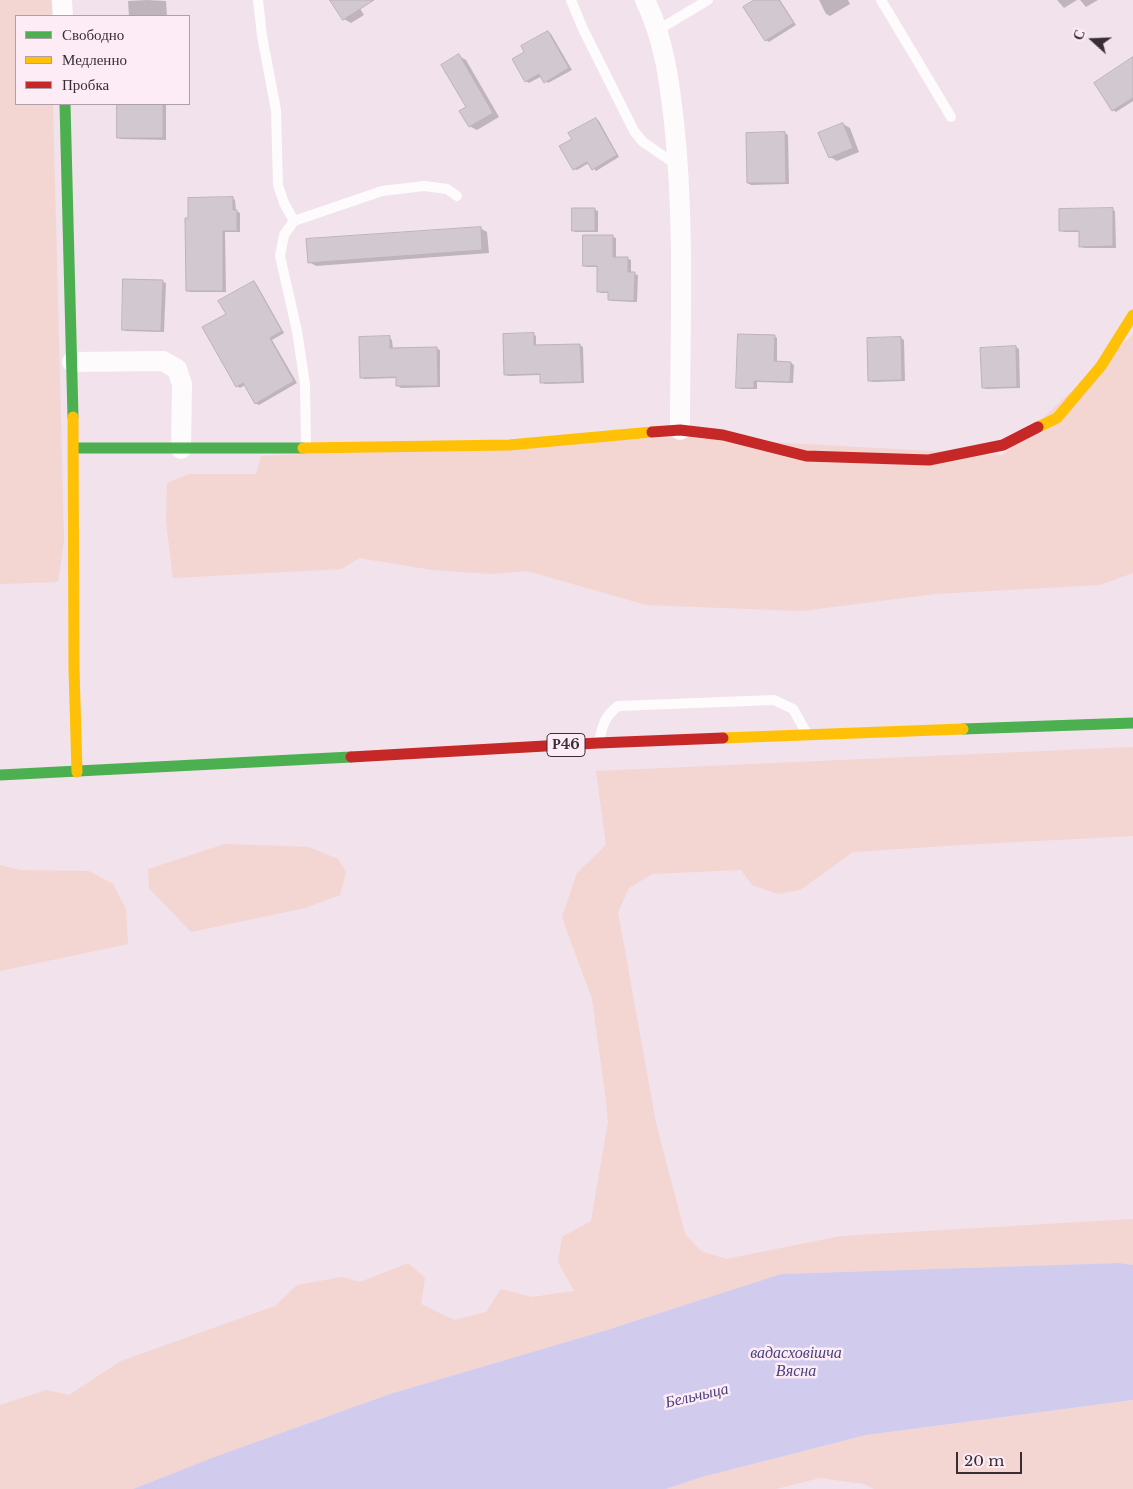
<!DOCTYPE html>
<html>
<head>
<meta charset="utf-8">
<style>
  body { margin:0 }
  #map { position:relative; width:1133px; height:1489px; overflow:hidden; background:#f1e2eb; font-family:"Libre Baskerville",serif }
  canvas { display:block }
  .legend { position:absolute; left:15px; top:15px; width:175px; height:90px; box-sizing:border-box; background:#fdecf6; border:1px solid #aea0a8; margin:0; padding:6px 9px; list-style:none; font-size:15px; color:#382e34 }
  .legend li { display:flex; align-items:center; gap:10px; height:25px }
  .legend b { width:25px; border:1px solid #aea0a8 }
  .north { position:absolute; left:1068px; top:15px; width:50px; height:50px; -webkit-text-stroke:4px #fdecf6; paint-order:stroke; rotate:290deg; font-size:14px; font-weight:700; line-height:20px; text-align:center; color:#382e34 }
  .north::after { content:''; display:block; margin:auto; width:18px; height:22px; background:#382e34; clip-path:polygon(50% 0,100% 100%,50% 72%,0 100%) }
  .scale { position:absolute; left:956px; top:1452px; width:66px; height:22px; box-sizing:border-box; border:2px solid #382e34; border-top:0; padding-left:6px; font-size:15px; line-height:18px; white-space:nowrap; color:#382e34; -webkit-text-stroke:4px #fdecf6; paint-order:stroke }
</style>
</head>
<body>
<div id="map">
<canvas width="1133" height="1489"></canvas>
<ul class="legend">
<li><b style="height:6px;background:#4caf50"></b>Свободно</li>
<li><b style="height:6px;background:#ffc107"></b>Медленно</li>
<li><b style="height:6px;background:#c62828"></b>Пробка</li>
</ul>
<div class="north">С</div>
<div class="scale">20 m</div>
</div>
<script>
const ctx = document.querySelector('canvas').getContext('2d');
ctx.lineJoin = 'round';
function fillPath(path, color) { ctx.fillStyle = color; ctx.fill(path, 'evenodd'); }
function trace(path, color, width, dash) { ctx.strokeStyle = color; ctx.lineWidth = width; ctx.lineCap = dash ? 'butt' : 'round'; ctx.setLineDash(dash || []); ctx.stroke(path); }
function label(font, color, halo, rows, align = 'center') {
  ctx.font = font + ' "Libre Baskerville",serif'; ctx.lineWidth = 5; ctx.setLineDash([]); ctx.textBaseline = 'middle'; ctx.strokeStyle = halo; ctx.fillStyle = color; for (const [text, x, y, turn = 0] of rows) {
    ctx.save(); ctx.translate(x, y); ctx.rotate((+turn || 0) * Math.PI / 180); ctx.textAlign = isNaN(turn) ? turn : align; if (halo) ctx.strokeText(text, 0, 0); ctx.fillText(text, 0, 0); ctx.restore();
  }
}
fillPath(new Path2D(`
  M 0,0 L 51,0 L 52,16 L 16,16 L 16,104 L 53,104 L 64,540 L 58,582 L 0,584 Z
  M 1133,334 L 1133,573 L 1100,585 L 935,594 L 802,611 L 646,605 L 527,571 L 491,574 L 432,570 L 359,558 L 342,569 L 173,578 L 166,521 L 167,483 L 189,474 L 256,474 L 261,456 L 680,437 L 1003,455 Z
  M 1133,747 L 1133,836 L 960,845 L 853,852 L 800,890 L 778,894 L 752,885 L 741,870 L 652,874 L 629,888 L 618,912 L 656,1123 L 685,1234 L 701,1251 L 726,1259 L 841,1236 L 1133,1219 L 1133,1265 L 1119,1263 L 781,1274 L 607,1330 L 390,1394 L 217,1456 L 133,1489 L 0,1489 L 0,1405 L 46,1390 L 69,1395 L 121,1361 L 275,1306 L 297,1285 L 342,1277 L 360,1282 L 408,1263 L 425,1278 L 421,1304 L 454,1320 L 486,1312 L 501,1289 L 532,1297 L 574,1291 L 558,1262 L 562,1237 L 591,1221 L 608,1122 L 606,1101 L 592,999 L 562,917 L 577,873 L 606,845 L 596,771 Z
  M 225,844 L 309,847 L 338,859 L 346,872 L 340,895 L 305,908 L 191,932 L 149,888 L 148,869 Z
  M 0,865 L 20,870 L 89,871 L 113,884 L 126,909 L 128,944 L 0,971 Z
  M 1133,1400 L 1133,1489 L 874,1489 L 864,1484 L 820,1478 L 776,1489 L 666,1489 L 702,1477 L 866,1435 Z`), '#f3d5d2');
fillPath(new Path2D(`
  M 1119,1263 L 1133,1265 L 1133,1400 L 866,1435 L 702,1477 L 666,1489 L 133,1489 L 217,1456 L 390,1394 L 607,1330 L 781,1274 Z`), '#d1cbee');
fillPath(new Path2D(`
  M 147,0 L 166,1 L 167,16 L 129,16 L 128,1 Z
  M 332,0 L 355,0 L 364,15 L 351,23 L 344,19 Z
  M 756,0 L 780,0 L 796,25 L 769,42 L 766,40 Z
  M 819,0 L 848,0 L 850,4 L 830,16 L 826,14 Z
  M 1057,0 L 1077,0 L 1064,8 Z
  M 1080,0 L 1098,0 L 1086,7 Z
  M 548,32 L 551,34 L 572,70 L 548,83 L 542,76 L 529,83 L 526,81 L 526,52 Z
  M 459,56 L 466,60 L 499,117 L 477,130 L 469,126 Z
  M 1133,59 L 1133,101 L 1116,112 L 1113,110 L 1095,83 Z
  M 118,104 L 166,104 L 166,140 L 121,139 L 118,137 Z
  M 596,119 L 599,121 L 619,157 L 596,171 L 589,163 L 577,170 L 574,169 L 573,140 Z
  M 843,124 L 850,128 L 859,152 L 837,161 L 830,157 Z
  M 785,133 L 788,135 L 789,184 L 751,185 L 748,183 L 747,134 Z
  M 232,198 L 235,200 L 236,211 L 240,213 L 240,232 L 225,232 L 226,292 L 190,292 L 187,290 Z
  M 595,210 L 598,211 L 598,232 L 576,232 L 573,231 Z
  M 1112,210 L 1115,211 L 1116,248 L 1084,248 L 1080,246 L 1080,232 L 1064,232 L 1061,230 Z
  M 480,228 L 487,232 L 489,253 L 316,266 L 309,262 Z
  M 613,237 L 616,238 L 616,259 L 628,259 L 631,260 L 631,273 L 638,275 L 637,302 L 612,301 L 609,300 L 609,293 L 601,293 L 598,291 L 599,267 L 587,267 L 584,266 Z
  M 163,282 L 166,283 L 164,332 L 126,331 L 123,329 Z
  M 254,283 L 257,285 L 284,333 L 272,340 L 297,383 L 259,405 L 255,403 L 245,385 L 240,388 L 237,386 L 227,314 Z
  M 533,334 L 536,336 L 536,346 L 580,345 L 583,347 L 584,383 L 545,384 L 542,382 L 541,375 L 508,376 L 505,374 Z
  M 774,336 L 777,338 L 777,363 L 791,363 L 794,365 L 793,383 L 757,382 L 757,389 L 740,389 L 737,387 Z
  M 389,338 L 392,340 L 393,349 L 436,348 L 440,350 L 440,387 L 401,388 L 398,386 L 397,378 L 364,379 L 361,377 Z
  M 901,338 L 904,340 L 905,381 L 872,382 L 869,380 Z
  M 1016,347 L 1019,349 L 1020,388 L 986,389 L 983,387 Z`), '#0003');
const building = new Path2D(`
  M 330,0 L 374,0 L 343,20 Z
  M 754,0 L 779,0 L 794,23 L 765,41 L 743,7 Z
  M 548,31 L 569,68 L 544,83 L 539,74 L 525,82 L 512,59 L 524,52 L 521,46 Z
  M 459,54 L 493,113 L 469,127 L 459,111 L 466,107 L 441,65 Z
  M 1133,57 L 1133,98 L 1112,111 L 1094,83 Z
  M 117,104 L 163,104 L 163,138 L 117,138 Z
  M 596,118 L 617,155 L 592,170 L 587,162 L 573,170 L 559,146 L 572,139 L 568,133 Z
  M 843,123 L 853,148 L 829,158 L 818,133 Z
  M 785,132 L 786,183 L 747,183 L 746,133 Z
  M 233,197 L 233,210 L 237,210 L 237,231 L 223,231 L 223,291 L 186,291 L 185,218 L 188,218 L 188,198 Z
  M 572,208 L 595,208 L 595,231 L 572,231 Z
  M 1113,208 L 1113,246 L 1079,247 L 1079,231 L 1059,231 L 1059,209 Z
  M 481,227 L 482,250 L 308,263 L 306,239 Z
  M 583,235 L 613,235 L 613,257 L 628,257 L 628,272 L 635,272 L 634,301 L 608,300 L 608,292 L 597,292 L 597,266 L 583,266 Z
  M 123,279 L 163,280 L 161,331 L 122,330 Z
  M 254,281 L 282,331 L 270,338 L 294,381 L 255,404 L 243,383 L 236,387 L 202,327 L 226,314 L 218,301 Z
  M 534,333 L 534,345 L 580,344 L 582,382 L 540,383 L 540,374 L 504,375 L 503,334 Z
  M 738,334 L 775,335 L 774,361 L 791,362 L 790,382 L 754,381 L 754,388 L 736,388 Z
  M 390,336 L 390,348 L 437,347 L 438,386 L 396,386 L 396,377 L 360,378 L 359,337 Z
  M 901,337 L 902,380 L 868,381 L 867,338 Z
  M 1016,346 L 1017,387 L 982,388 L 980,348 Z`);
fillPath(building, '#d1c8d0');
trace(building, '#bcb2bb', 1);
trace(new Path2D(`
  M 258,0 L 262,36 L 276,110 L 278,185 L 284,203 L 294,221
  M 571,0 L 583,29 L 634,131 L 643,142 L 678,166
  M 881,0 L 951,117
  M 658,30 L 708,0
  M 306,445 L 305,384 L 297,331 L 280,256 L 284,235 L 294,221 L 382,191 L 424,186 L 447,189 L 457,196
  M 599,741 C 603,725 604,717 618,706 L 774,700 L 793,709 L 806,732`), '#fdfbfc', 10);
trace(new Path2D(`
  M 62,0 L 63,16
  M 645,0 C 664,39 669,79 674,122 C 685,224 680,327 680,430
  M 72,362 L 163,361 L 177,369 L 182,384 L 181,449`), '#fdfbfc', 20);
trace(new Path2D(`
  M 65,104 L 73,417
  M 74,448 L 303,448
  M 963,729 L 1133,723
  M 0,775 L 351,757`), '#4caf50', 11);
trace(new Path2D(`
  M 73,417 L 74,668 L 77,772
  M 1038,427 L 1057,418 L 1101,366 L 1133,315
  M 303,448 L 509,445 L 652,432
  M 723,738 L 963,729`), '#ffc107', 11);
trace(new Path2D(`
  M 652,432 L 680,430 L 723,435 L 806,456 L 929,460 L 1003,445 L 1038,427
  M 351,757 L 598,743 L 723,738`), '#c62828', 11);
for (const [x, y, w] of [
  [566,745,38]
]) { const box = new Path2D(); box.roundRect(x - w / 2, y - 11.5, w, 23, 4); ctx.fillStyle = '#fdecf6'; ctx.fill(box); trace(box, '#382e34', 1); }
label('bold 14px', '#382e34', null, [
  ["Р46",566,745]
]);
label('italic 16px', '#49437d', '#fdecf6', [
  ["вадасховішча",796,1353],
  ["Вясна",796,1371],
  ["Бельчыца",697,1396,-13]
]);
</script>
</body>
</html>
